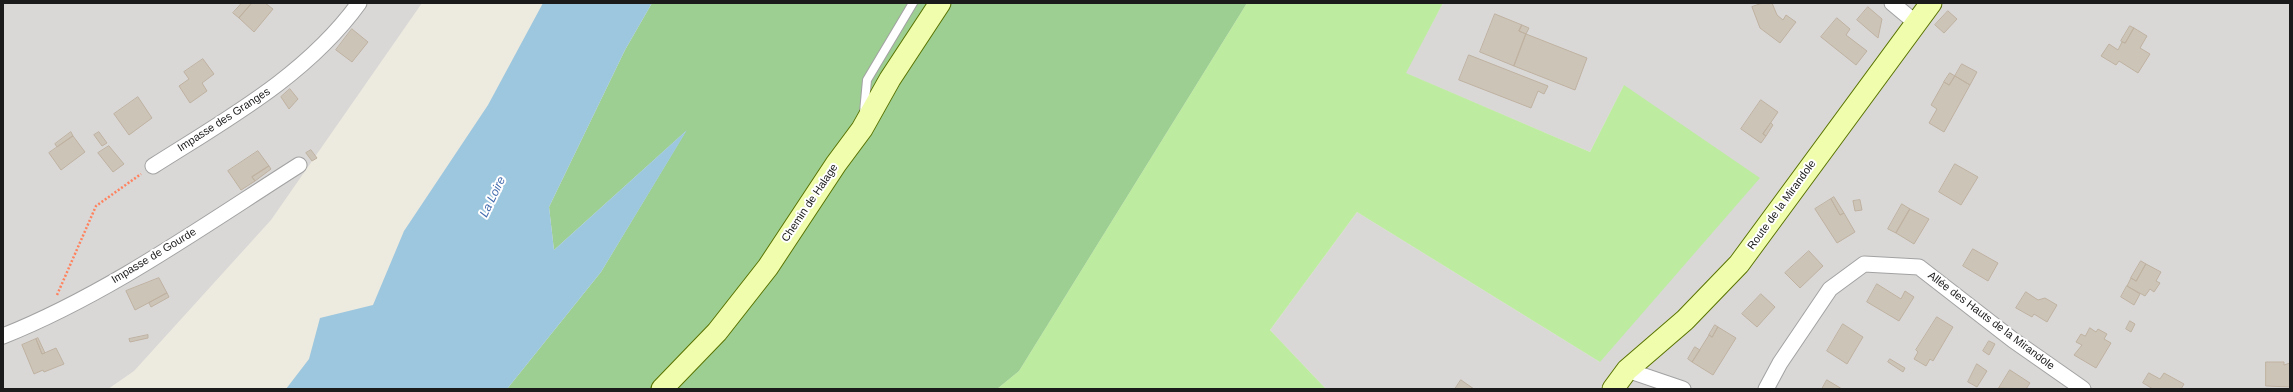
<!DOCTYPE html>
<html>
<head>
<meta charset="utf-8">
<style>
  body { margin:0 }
  #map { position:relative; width:2293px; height:392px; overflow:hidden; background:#edeadf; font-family:Helvetica,sans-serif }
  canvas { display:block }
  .frame { position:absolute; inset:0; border:4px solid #1b1b1b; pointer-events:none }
</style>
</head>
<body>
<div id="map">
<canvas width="2293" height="392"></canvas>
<div class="frame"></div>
</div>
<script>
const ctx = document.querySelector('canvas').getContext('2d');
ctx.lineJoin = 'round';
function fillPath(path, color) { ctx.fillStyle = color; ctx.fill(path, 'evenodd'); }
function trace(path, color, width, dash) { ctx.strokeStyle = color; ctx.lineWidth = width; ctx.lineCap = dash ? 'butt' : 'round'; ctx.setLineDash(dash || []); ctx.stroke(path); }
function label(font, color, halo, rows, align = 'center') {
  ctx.font = font + ' Helvetica,sans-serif'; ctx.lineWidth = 4; ctx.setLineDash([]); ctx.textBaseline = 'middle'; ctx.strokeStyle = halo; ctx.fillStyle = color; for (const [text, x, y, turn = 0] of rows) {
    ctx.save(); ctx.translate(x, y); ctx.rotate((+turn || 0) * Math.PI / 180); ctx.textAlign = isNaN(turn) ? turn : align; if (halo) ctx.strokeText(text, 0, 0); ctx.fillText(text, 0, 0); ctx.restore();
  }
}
fillPath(new Path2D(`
  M 3,3 L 422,3 L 271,220 L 134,371 L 108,389 L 3,389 Z
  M 1443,3 L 2290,3 L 2290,389 L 1326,389 L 1270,330 L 1357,212 L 1600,362 L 1624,85 L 1590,152 L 1405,73 Z`), '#d9d8d7');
fillPath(new Path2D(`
  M 1247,3 L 1443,3 L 1406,73 L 1590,152 L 1624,85 L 1760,178 L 1600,362 L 1357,212 L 1270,330 L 1326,389 L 997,389 L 1019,371 Z`), '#bdeca0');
fillPath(new Path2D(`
  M 652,3 L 1247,3 L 1019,371 L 997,389 L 507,389 L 601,272 L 686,131 L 554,250 L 549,207 L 625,50 Z`), '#9ccf91');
fillPath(new Path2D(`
  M 543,3 L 652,3 L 625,50 L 549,207 L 554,250 L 687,130 L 601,272 L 507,389 L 286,389 L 309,359 L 320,318 L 373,305 L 404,231 L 488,105 Z`), '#9cc7de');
const building = new Path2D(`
  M 242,3 L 252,3 L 239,18 L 233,13 Z
  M 252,3 L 265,3 L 273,9 L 254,32 L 239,18 Z
  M 1763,3 L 1772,3 L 1777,15 L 1783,20 L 1786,15 L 1796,22 L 1780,43 L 1760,28 L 1752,7 Z
  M 1868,7 L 1882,19 L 1878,38 L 1857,20 Z
  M 1948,11 L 1957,19 L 1944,33 L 1935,25 Z
  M 1495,14 L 1522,25 L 1519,31 L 1526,34 L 1514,66 L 1480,52 Z
  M 1837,18 L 1850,29 L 1846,35 L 1867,51 L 1856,65 L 1821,37 Z
  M 1522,25 L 1529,28 L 1526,34 L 1519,31 Z
  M 2130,26 L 2134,28 L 2125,43 L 2121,41 Z
  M 2134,28 L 2147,36 L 2140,48 L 2150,54 L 2138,73 L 2119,61 L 2116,65 L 2101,56 L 2109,44 L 2118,50 L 2122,42 L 2125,43 Z
  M 352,29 L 368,42 L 352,62 L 336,50 Z
  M 1526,34 L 1587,58 L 1575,90 L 1514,66 Z
  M 1469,55 L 1548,86 L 1544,94 L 1538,91 L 1531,108 L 1459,80 Z
  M 203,59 L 214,74 L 202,83 L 207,91 L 190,103 L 179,86 L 189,79 L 184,72 Z
  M 1962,64 L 1977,72 L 1970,85 L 1955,76 Z
  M 1950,73 L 1955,76 L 1949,85 L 1944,82 Z
  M 1955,76 L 1970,85 L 1944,132 L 1929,123 L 1937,109 L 1931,105 L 1944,82 L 1949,85 Z
  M 290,89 L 298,99 L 289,109 L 281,97 Z
  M 138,97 L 152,118 L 129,135 L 114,114 Z
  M 1761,100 L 1778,112 L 1763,134 L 1766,136 L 1761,143 L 1741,129 Z
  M 1771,123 L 1773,125 L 1766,136 L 1763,134 Z
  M 71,132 L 73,136 L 57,147 L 55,144 Z
  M 99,132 L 107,143 L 102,146 L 94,135 Z
  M 73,136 L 85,152 L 61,170 L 49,153 Z
  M 109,146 L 124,164 L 113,172 L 98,153 Z
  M 311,150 L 317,158 L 312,161 L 306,153 Z
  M 258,151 L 269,166 L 252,177 L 255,181 L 241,190 L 228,171 Z
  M 1955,164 L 1978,177 L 1961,205 L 1939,192 Z
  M 269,166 L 271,169 L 255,181 L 252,177 Z
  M 1834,197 L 1844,213 L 1840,215 L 1831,199 Z
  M 1831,199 L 1840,215 L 1844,213 L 1855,232 L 1837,243 L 1815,209 Z
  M 1860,200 L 1862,210 L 1855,211 L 1853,201 Z
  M 1902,204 L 1910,209 L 1896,233 L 1888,229 Z
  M 1910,209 L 1929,219 L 1914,244 L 1896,233 Z
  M 1973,249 L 1998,263 L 1988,281 L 1963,266 Z
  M 1809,251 L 1823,266 L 1800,288 L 1785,273 Z
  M 2141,261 L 2146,264 L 2136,281 L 2131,278 Z
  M 2146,264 L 2161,272 L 2156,281 L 2160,283 L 2154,292 L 2150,289 L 2145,296 L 2127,286 L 2131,278 L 2136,281 Z
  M 159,278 L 167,293 L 135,310 L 126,291 Z
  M 1877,284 L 1901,299 L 1905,291 L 1914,297 L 1899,321 L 1867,302 Z
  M 2127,286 L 2140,294 L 2134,305 L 2121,297 Z
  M 2026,292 L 2038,300 L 2045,298 L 2057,305 L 2047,322 L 2034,314 L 2032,317 L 2016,308 Z
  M 167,293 L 169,297 L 151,307 L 149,303 Z
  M 1761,294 L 1775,307 L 1757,327 L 1742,314 Z
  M 1937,317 L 1953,327 L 1933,361 L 1930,359 L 1926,366 L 1914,359 L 1918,352 L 1916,350 Z
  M 2130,321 L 2135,324 L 2131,332 L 2126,329 Z
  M 1843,324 L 1863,337 L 1847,364 L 1827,351 Z
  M 1715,325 L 1718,327 L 1712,337 L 1709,335 Z
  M 1718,327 L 1736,338 L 1713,375 L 1692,362 L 1709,335 L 1712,337 Z
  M 2090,328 L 2096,332 L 2098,329 L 2107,334 L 2104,339 L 2111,343 L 2096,368 L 2074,355 L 2082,345 L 2076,342 L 2081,334 L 2085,336 Z
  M 148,335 L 148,338 L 130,342 L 129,339 Z
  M 38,338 L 45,353 L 42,354 L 36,339 Z
  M 36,339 L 42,354 L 56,348 L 64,364 L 44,372 L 43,370 L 34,374 L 22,345 Z
  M 1989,341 L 1995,344 L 1989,355 L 1983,351 Z
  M 1695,347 L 1700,350 L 1692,362 L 1688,359 Z
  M 1890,359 L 1905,368 L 1903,372 L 1888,362 Z
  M 2266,362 L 2284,362 L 2284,365 L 2290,363 L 2290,387 L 2266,386 Z
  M 1977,364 L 1987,371 L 1977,387 L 1968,382 Z
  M 2010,370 L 2030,383 L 2026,389 L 1999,388 Z
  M 2149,373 L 2160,379 L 2164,373 L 2184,384 L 2181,389 L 2153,389 L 2143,383 Z
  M 1461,380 L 1474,389 L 1455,389 Z
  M 1827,380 L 1842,389 L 1822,389 Z`);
fillPath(building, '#cdc4b8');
trace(building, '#bfb2a1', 1);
const lane = new Path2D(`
  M 864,112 L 867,80 L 913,3`);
const street = new Path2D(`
  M 1892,3 L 1916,23
  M 153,166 C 227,119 307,75 359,3
  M 3,336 C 108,294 203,226 299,165
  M 1627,370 L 1683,389
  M 1766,389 L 1780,363 L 1830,289 L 1864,264 L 1919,267 L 2013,340 L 2083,389`);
const secondary = new Path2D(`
  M 662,389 L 717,332 L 768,267 L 836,164 L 862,129 L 890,79 L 940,3
  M 1613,389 L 1627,370 L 1685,320 L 1739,264 L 1931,3`);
trace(lane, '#a2a2a2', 10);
trace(street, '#a2a2a2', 17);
trace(secondary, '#597300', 23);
trace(new Path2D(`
  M 57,295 L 96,206 L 141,174`), '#ff825e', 2.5, [2, 2]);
trace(lane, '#fff', 8);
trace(street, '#fff', 15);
trace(secondary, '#effdad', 21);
label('11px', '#1b1b1b', '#fff', [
  ["Impasse des Granges",224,120,-33],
  ["Chemin de Halage",810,203,-56],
  ["Route de la Mirandole",1782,205,-54],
  ["Impasse de Gourde",154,256,-31],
  ["Allée des Hauts de la Mirandole",1991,321,37]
]);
label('italic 12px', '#436cae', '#fff', [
  ["La Loire",493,197,-64]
]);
</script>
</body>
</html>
